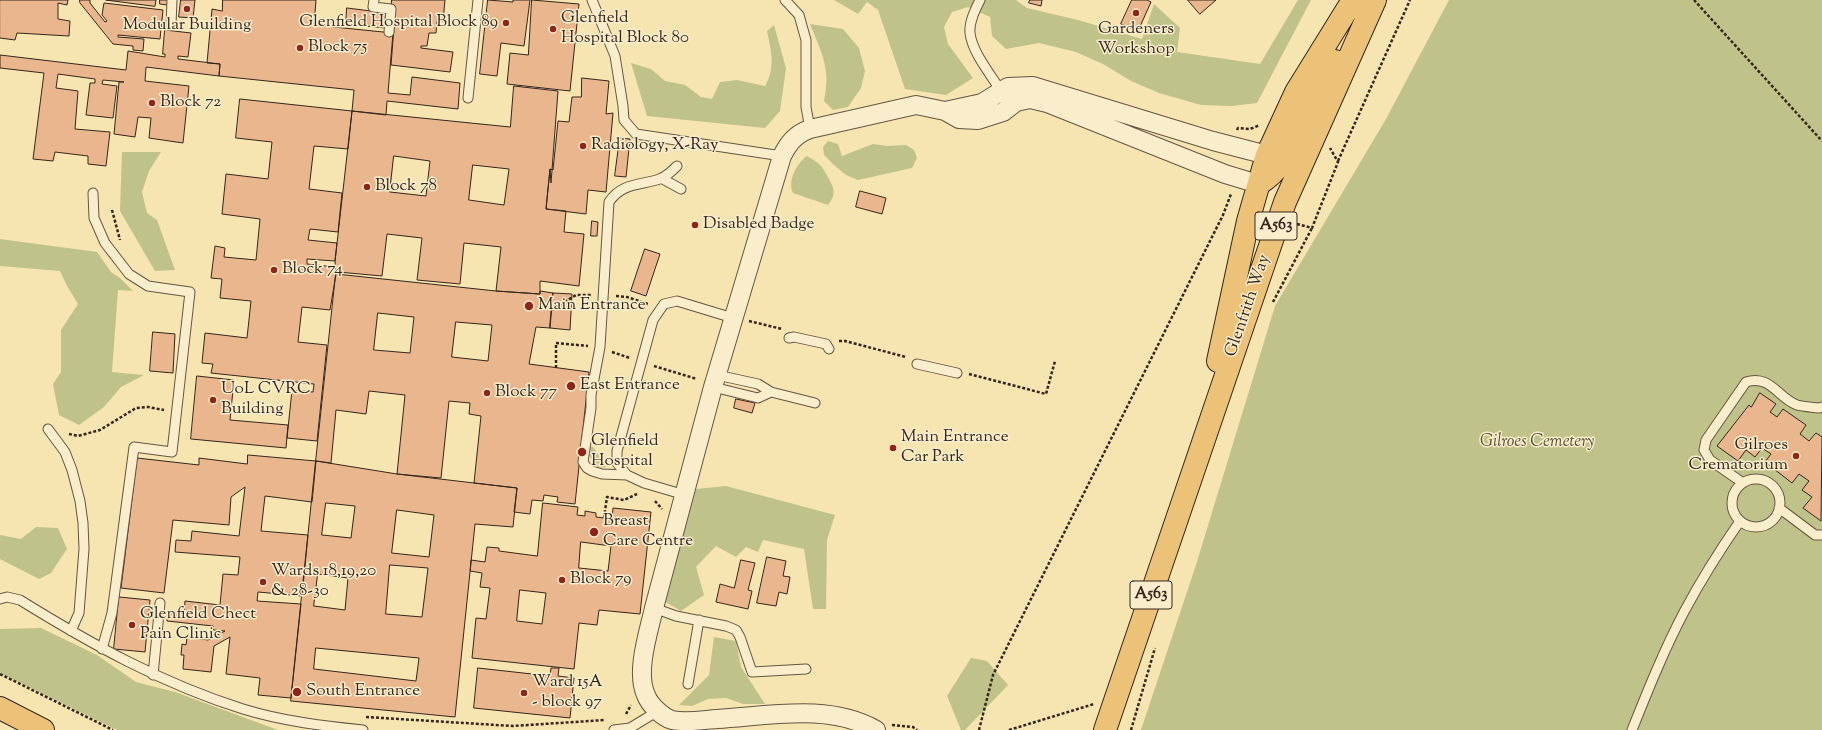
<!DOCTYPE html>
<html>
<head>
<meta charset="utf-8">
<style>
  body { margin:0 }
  canvas { display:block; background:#f6e4b1 }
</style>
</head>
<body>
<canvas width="1822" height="730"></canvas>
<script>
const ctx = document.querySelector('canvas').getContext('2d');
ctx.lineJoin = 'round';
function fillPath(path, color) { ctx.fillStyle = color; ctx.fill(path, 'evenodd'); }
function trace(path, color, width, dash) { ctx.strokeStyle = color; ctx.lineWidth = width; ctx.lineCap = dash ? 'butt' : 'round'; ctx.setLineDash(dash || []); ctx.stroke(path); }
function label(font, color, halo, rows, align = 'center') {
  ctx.font = font + ' "Sorts Mill Goudy",serif'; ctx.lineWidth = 3; ctx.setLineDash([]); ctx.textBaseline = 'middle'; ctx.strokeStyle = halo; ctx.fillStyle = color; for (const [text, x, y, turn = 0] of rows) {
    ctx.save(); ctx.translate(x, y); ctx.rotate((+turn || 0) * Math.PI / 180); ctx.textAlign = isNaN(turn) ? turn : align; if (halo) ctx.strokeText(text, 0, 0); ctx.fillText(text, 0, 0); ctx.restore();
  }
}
fillPath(new Path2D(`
  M 834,0 L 1016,0 L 1027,8 L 1078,20 L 1142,39 L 1154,4 L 1180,28 L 1177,52 L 1260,64 L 1298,0 L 1311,0 L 1257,103 L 1232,106 L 1201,105 L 1159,93 L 1131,81 L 1103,64 L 1076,52 L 1039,43 L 1006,49 L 992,36 L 990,17 L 968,7 L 952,12 L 944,27 L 948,44 L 973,78 L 946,95 L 905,89 L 878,10 L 867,2 L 858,14 Z
  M 1449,0 L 1822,0 L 1822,730 L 1141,730 L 1195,568 L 1275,306 L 1386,119 Z
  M 810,24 L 843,29 L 859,48 L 865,71 L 861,88 L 848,107 L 833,110 L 824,101 C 831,68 822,54 810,24 Z
  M 774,25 L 786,68 L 780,111 L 765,128 L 647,116 L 631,63 L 651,69 L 665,81 L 685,85 L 701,97 L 712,99 L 720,82 L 737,80 L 765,86 C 776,68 771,50 767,31 Z
  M 828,141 L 838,144 L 842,156 L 873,144 L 887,146 L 906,145 L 914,150 L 917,158 L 912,168 L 858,180 L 846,175 L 834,165 L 824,155 L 823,147 Z
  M 122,152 L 161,152 L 149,171 L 142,192 L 147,213 L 157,220 L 175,270 L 155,271 L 120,211 Z
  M 807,156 C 821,164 822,166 829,179 C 835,190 836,195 828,205 L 793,193 C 787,181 797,163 807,156 Z
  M 0,239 L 97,252 L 111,272 L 120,278 L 133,291 L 118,290 L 112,372 L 144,375 L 121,387 L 104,407 L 79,425 L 59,415 L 53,384 L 61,372 L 61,330 L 78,304 L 67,286 L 60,271 L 0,266 Z
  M 591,447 L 593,447 L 606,466 L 605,468 L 595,466 L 589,455 Z
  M 726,486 L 835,515 L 827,540 L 826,609 L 813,609 L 804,549 L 763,540 L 758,552 L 746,547 L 736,557 L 716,546 L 696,567 L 704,595 L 681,611 L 664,601 L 696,489 Z
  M 36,527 L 58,528 L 67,549 L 51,573 L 39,579 L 0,559 L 0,535 L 21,539 Z
  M 41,628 L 97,655 L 136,682 L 175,692 L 278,730 L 117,730 L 0,673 L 0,629 Z
  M 714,637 L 736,641 L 741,667 L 765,704 L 743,704 L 726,698 L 708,699 L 692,706 L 679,705 L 709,675 Z
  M 971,658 L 987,661 L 1008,685 L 965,730 L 961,730 L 947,696 Z`), '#c0c389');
const building = new Path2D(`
  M 0,0 L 68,0 L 67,5 L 58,3 L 58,19 L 70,21 L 69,36 L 17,33 L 15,40 L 0,38 Z
  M 80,0 L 90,0 L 90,3 L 105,22 L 107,21 L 102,15 L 104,3 L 163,10 L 160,39 L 118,35 L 118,37 L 144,39 L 143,51 L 133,50 L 133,46 L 113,44 L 80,3 Z
  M 106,0 L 156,0 L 155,6 Z
  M 160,0 L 168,0 L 167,5 L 160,4 Z
  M 181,0 L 195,0 L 193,18 L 179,17 Z
  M 223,0 L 316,0 L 314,25 L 393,33 L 388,93 L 410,95 L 412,77 L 460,83 L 458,109 L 387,101 L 386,115 L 352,111 L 354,90 L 219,76 L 220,64 L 207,63 L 212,9 L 222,11 Z
  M 392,0 L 445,0 L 443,21 L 437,21 L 436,33 L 429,33 L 427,46 L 421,46 L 421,48 L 453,52 L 450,72 L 391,65 L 394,27 L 390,27 Z
  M 488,0 L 513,2 L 513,0 L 530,0 L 524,46 L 501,43 L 497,76 L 480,74 Z
  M 532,0 L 579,4 L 570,91 L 507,84 L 510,53 L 528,55 Z
  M 1030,0 L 1042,0 L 1041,6 L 1029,3 Z
  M 1132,0 L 1147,0 L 1151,2 L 1138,31 L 1121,24 Z
  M 1188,0 L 1216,0 L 1200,14 Z
  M 347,8 L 387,13 L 386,28 L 346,24 Z
  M 165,30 L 191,33 L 188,57 L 178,56 L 178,59 L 220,64 L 219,76 L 146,67 L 145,81 L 189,86 L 183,143 L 149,138 L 151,118 L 138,117 L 135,137 L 114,134 L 119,82 L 124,82 L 103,80 L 102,84 L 117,86 L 113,118 L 86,115 L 90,83 L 95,83 L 95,79 L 58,74 L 56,88 L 78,91 L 75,129 L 110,132 L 106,166 L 88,164 L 88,156 L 55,152 L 53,161 L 33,159 L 44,73 L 0,68 L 0,55 L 126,70 L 128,51 L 165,57 L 165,54 L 163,54 Z
  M 582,78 L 609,81 L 606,114 L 613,113 L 606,192 L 588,190 L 586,214 L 546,209 L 550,169 L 553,170 L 558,121 L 569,122 L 572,97 L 581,97 Z
  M 514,86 L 558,91 L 551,183 L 550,169 L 546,209 L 566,211 L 564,232 L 584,234 L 579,286 L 540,281 L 540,294 L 496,291 L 501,247 L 464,243 L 460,284 L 417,280 L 422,238 L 387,234 L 382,276 L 338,272 L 336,274 L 335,261 L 352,111 L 510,127 ZM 394,156 L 430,161 L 426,196 L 390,192 ZM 473,165 L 509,169 L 504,205 L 469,200 Z
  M 240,99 L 352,111 L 348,149 L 314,146 L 309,189 L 342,193 L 338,232 L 310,229 L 308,240 L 337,243 L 335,261 L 307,259 L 307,264 L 335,267 L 336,274 L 330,310 L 302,307 L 298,342 L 327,345 L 317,441 L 287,438 L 292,390 L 313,392 L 314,384 L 211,373 L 213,364 L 202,363 L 205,333 L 247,338 L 251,301 L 220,298 L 222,279 L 211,278 L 215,246 L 225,248 L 224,257 L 256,260 L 260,219 L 222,214 L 226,174 L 268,179 L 272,142 L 236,138 Z
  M 620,138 L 630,139 L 626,177 L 615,176 Z
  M 860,191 L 886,198 L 882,214 L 856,207 Z
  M 592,221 L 598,222 L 597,236 L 591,236 Z
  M 645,249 L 660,254 L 646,296 L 631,291 Z
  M 336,274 L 496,291 L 540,294 L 540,291 L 553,293 L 550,328 L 536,327 L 529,364 L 589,372 L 575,504 L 557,502 L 558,497 L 544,495 L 543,501 L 532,500 L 530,514 L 514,512 L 517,488 L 474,483 L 481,416 L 469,414 L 470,403 L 449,401 L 441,478 L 397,474 L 405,395 L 369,391 L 366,414 L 336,410 L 331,463 L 316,461 ZM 378,313 L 414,317 L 410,353 L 374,350 ZM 456,322 L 492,325 L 488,361 L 452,357 Z
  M 553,293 L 572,294 L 570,330 L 550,328 Z
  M 153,332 L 175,334 L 173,373 L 150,371 Z
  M 197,376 L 234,380 L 230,420 L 288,425 L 286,448 L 191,439 Z
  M 1760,393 L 1776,404 L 1770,412 L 1777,417 L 1783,409 L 1806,425 L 1800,434 L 1809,441 L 1816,433 L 1822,437 L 1821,521 L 1803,508 L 1812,497 L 1802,490 L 1809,481 L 1799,474 L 1792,483 L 1765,462 L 1771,454 L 1762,448 L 1755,457 L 1746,450 L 1738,461 L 1717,446 L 1749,405 L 1751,407 Z
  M 736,399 L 755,403 L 752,413 L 734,408 Z
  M 248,455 L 316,461 L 312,502 L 265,496 L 261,531 L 308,535 L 302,596 L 258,592 L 257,601 L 301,604 L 291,698 L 258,695 L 260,678 L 226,674 L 230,637 L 214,646 L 211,672 L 183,669 L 184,655 L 181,655 L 182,644 L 186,645 L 187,637 L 208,640 L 225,631 L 213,630 L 213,626 L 167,621 L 167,611 L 184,613 L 185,601 L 220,605 L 223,574 L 238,575 L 240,557 L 175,552 L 176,540 L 191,541 L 192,531 L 239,536 L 245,487 L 231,497 L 229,525 L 173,520 L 164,593 L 121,588 L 137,458 L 199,465 L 199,458 L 247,464 Z
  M 316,461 L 397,474 L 517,488 L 513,527 L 475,524 L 455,717 L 291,701 ZM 326,503 L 355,506 L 351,538 L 322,535 ZM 397,510 L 434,515 L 429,557 L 392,553 ZM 390,565 L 428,568 L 422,617 L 386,614 ZM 318,574 L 348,578 L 345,610 L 314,606 ZM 316,648 L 419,658 L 416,681 L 314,669 Z
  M 543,503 L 578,507 L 577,515 L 585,516 L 585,511 L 596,513 L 596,517 L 612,519 L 613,508 L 651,512 L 640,614 L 599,610 L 597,625 L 579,623 L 574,669 L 472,658 L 476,618 L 486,619 L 490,588 L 480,587 L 482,573 L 470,571 L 471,560 L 485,562 L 487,547 L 499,548 L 499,551 L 537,556 ZM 581,542 L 611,546 L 608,571 L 579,568 ZM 520,590 L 546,593 L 542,624 L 517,621 Z
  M 767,557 L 786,561 L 783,576 L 790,577 L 787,594 L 779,592 L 776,606 L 757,603 Z
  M 741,560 L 755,563 L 748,590 L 752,591 L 748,609 L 716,602 L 720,584 L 734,588 Z
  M 119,597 L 150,600 L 145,652 L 114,649 Z
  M 478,668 L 550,676 L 551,668 L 559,668 L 558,676 L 574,678 L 570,718 L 474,708 Z`);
fillPath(building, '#e9b68d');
trace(building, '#34261e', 1);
const service = new Path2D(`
  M 374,0 L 373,7 L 391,9 L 389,32
  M 592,0 L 615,56 L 623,106 L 624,120 L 636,134 L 782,156
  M 785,0 L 799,15 L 806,40 L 806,107 L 810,129
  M 980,0 C 975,10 969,22 970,33 C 972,52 991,75 1001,91
  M 171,25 L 172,0
  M 468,98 L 478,0
  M 677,166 C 672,171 668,175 662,178 C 643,186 623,181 609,202 L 600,347 L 591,395 L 591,408 L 583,462 L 587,468 L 592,471 L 602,474 L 627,475 L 644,483 L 685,495
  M 661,178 L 681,189
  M 93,193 L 94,218 L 105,243 L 129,274 L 148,286 L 190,292 L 172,452 L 134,447 L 112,613 L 102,649
  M 789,338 L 794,337 L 826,344 L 829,349
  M 917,364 L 957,373
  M 717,375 L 758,384 L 771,392 L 815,403
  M 713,387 L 758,398 L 771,392
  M 48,429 L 65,452 L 72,470 L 80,501 L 83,523 L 84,549 L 79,613 L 71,631
  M 627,475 L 617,463 L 617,451 L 653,320 L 664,304 L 677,301 L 733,318
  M1732 503a24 24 0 1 1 48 0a24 24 0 1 1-48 0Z
  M 1743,483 L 1710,460 L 1704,450 L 1706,440 L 1746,382 C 1770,374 1778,398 1797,405 C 1804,407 1812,407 1819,408 L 1822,407
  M 1779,508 L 1815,535 L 1822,535
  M 0,599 L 7,597 L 20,600 C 91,644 163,684 243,709 C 282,721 323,726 363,730
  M 654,608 L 676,616 L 726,626 L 736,630 L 740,637 L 752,672 L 806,669
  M 153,675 L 160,603
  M 688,684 L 699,620
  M 614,730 L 630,728 L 658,711
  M 1632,730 C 1648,690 1664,650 1684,612 C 1701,580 1720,550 1740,521`);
const minor = new Path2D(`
  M 945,111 L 959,119 L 978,120 L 1003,112 L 1016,102 L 1030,99 L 1047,103 L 1225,174 L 1258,184
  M 876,730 C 829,703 769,716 717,719 C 703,720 686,723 672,720 C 662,717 649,704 646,695 C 635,672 649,631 654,608 L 713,387 L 782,156 C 789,142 796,134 810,129 L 916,105 L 945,111 L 982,103 L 1008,87 L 1033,86 L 1213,141 L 1267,155`);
const trunk = new Path2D(`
  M 1259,184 C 1290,163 1286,146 1301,116 C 1311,97 1324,79 1335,61
  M 1218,361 L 1248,221 L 1267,155 L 1296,92 L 1353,0
  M 0,708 L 43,730
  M 1105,730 L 1285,202 L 1375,0`);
trace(service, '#645643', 11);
trace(minor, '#645643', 20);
trace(trunk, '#34261e', 24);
trace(new Path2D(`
  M 1694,0 L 1822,141
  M 1237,130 L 1238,128 L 1250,129 L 1260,125
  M 1338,161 L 1410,0
  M 112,210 L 120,240
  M 1297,224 L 1312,228 L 1338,162 L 1330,148
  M 616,296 L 627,297 L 648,304
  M 1273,302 L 1312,228
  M 552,310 L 576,295 L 591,295
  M 749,321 L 782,329
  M 839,341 L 845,341 L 906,357
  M 612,352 L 630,358
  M 654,366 L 697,379
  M 556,368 L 556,343 L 588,346
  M 969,374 L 1046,394 L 1055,361
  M 69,434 L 78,436 L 100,430 L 136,408 L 148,407 L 164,410
  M 655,501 L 662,509
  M 604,518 L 607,497 L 624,500 L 637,494
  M 0,674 L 113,730
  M 626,714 L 631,705
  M 366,717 L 513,726 L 605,720
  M 892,725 L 913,727 L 917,730
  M 979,730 L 993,675 L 1223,215 L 1231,194
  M 1009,730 L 1094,704
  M 1131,730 L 1155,648`), '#34261e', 2.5, [3, 2]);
trace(service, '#f9edcc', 9);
trace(minor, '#f9edcc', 18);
trace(trunk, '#ebc278', 22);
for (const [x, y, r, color] of [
  [187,9,4,"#8f2418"],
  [1136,13,4,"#8f2418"],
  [506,23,4,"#8f2418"],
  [553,29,4,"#8f2418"],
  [300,48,4,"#8f2418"],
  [152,103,4,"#8f2418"],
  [583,146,4,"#8f2418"],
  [367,187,4,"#8f2418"],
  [695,225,4,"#8f2418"],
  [274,270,4,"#8f2418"],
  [529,306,5,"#8f2418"],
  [571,386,5,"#8f2418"],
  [487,393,4,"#8f2418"],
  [213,400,4,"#8f2418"],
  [893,448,4,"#8f2418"],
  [582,452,5,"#8f2418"],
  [1796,456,4,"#8f2418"],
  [594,532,5,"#8f2418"],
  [562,580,4,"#8f2418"],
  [263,582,4,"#8f2418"],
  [132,625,4,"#8f2418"],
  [297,692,5,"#8f2418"],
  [524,693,4,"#8f2418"]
]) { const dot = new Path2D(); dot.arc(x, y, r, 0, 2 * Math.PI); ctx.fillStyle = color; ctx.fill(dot); trace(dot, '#f9edcc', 1.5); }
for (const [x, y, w] of [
  [1276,226,42],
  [1151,595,42]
]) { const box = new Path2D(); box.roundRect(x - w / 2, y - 14, w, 28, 3); ctx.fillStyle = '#f9edcc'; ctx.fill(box); trace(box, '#34261e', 1); }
label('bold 16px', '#34261e', null, [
  ["A563",1276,226],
  ["A563",1151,595]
]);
label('17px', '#34261e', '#f9edcc', [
  ["Glenfield",561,19],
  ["Hospital Block 80",561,39],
  ["Glenfield Hospital Block 89",498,23,"right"],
  ["Modular Building",187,26,"center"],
  ["Gardeners",1136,30,"center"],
  ["Workshop",1136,50,"center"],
  ["Block 75",308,48],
  ["Block 72",160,103],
  ["Radiology, X-Ray",591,146],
  ["Block 78",375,187],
  ["Disabled Badge",703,225],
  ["Block 74",282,270],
  ["Main Entrance",538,306],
  ["East Entrance",580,386],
  ["UoL CVRC",221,390],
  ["Building",221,410],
  ["Block 77",495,393],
  ["Main Entrance",901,438],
  ["Car Park",901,458],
  ["Glenfield",591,442],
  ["Hospital",591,462],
  ["Gilroes",1788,446,"right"],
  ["Crematorium",1788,466,"right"],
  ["Breast",603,522],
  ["Care Centre",603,542],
  ["Wards 18,19,20",271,572],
  ["& 28-30",271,592],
  ["Block 79",570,580],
  ["Glenfield Chect",140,615],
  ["Pain Clinic",140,635],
  ["Ward 15A",532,683],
  ["- block 97",532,703],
  ["South Entrance",306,692]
], 'left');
label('17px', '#34261e', '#f9edcc', [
  ["Glenfrith Way",1249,306,-71]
]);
label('italic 17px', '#574d39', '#f9edcc', [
  ["Gilroes Cemetery",1537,443]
]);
</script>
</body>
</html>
